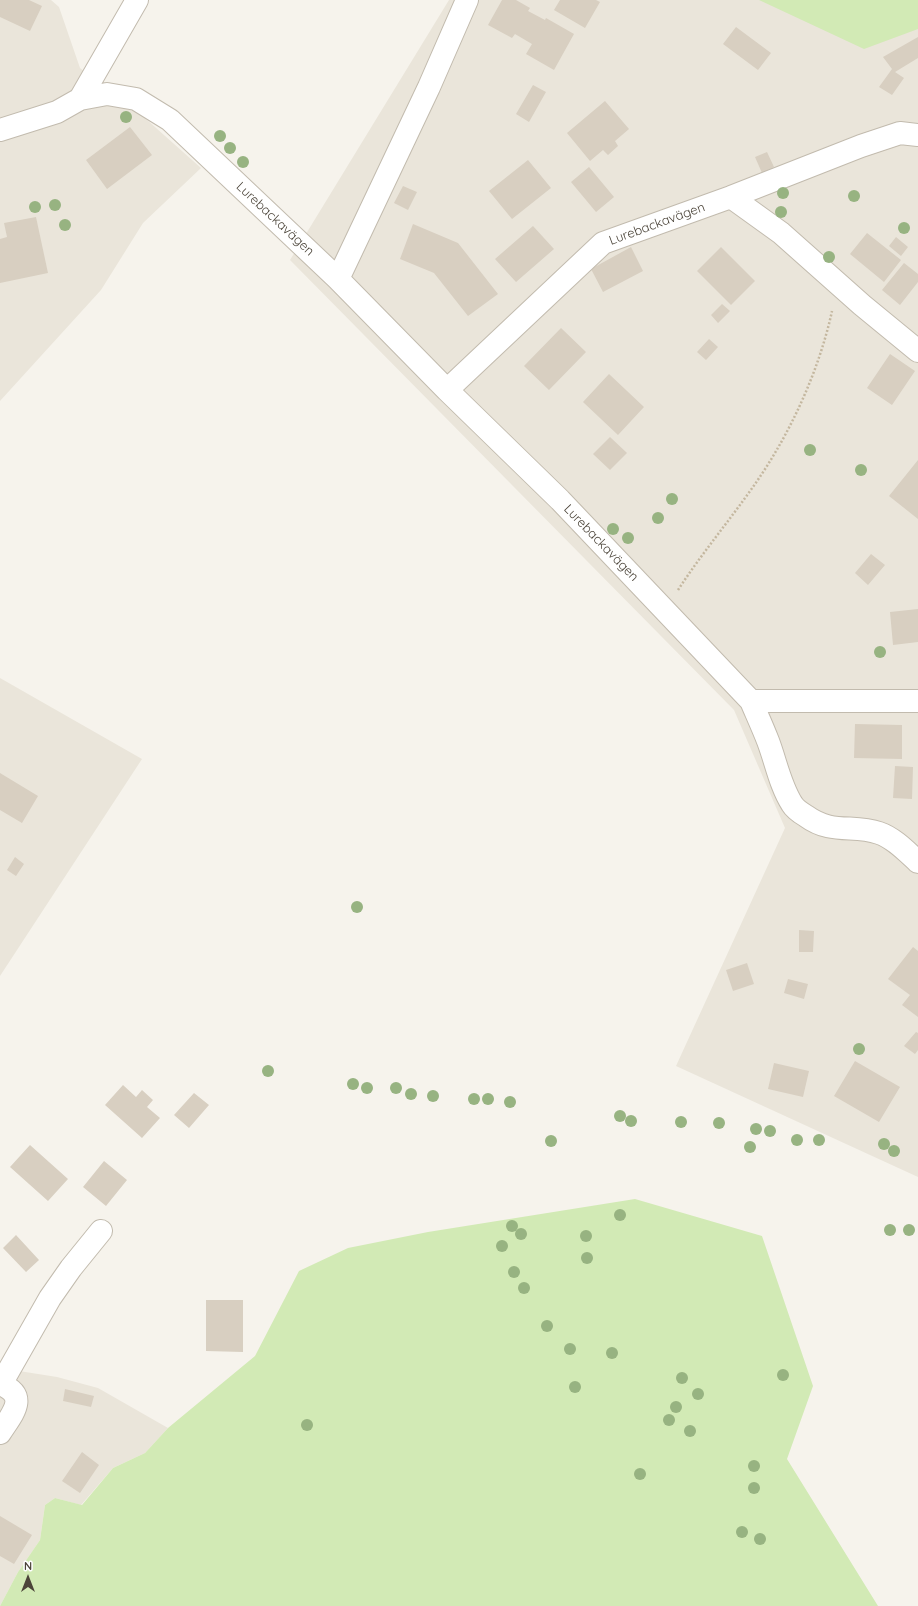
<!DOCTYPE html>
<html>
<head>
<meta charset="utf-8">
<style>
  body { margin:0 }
  #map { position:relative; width:918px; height:1606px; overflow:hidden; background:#f6f3ec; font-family:Quicksand,sans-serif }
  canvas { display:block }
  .north { position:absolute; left:8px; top:1558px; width:40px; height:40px; -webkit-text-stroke:3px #fff; paint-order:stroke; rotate:0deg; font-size:11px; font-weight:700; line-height:16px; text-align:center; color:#4b4439 }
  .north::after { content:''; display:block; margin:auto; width:14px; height:18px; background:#4b4439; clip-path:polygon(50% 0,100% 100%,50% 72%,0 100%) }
</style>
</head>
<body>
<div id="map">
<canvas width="918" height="1606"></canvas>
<div class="north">N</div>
</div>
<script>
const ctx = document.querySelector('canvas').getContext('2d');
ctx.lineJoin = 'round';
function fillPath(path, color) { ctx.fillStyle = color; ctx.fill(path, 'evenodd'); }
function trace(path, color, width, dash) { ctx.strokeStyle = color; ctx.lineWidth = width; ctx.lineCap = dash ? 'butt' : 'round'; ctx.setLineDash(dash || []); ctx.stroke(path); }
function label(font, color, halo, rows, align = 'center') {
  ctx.font = font + ' Quicksand,sans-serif'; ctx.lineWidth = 3; ctx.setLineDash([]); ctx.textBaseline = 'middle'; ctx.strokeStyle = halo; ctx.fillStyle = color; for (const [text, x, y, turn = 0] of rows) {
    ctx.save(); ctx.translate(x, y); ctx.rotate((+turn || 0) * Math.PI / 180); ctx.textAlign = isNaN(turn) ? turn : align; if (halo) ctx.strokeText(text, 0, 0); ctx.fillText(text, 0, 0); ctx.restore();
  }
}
fillPath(new Path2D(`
  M 0,0 L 51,0 L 59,7 L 80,68 L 137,111 L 201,168 L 143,223 L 101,290 L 0,401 Z
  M 449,0 L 851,0 L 918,13 L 918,1177 L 676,1066 L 785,828 L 734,710 L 290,260 Z
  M 0,678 L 142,759 L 0,976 Z
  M 0,1368 L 57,1377 L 98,1388 L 168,1428 L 145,1453 L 113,1468 L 81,1505 L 55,1498 L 45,1505 L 40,1540 L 18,1572 L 0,1606 Z`), '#eae5da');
fillPath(new Path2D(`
  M 759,0 L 918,0 L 918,29 L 864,49 Z
  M 635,1199 L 762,1236 L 813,1386 L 787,1459 L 878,1606 L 0,1606 L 18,1572 L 40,1540 L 45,1505 L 55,1498 L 82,1505 L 113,1468 L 145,1453 L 168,1428 L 255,1356 L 299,1271 L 348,1248 L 428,1232 Z`), '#d2eab5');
fillPath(new Path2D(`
  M 0,0 L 29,0 L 42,6 L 30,31 L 0,17 Z
  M 502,0 L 516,0 L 530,8 L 528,11 L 545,20 L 546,18 L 574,34 L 554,70 L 526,54 L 532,44 L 515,34 L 512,38 L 488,25 Z
  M 560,0 L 596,0 L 600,2 L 585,28 L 554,10 Z
  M 736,27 L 771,53 L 758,70 L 723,44 Z
  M 918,37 L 918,58 L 895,72 L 904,78 L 892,95 L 879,87 L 892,69 L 883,57 Z
  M 533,85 L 546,92 L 529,122 L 516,114 Z
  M 605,101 L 629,129 L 615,141 L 618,146 L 608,155 L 603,150 L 590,161 L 567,133 Z
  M 130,127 L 152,155 L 107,189 L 86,160 Z
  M 767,152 L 774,167 L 762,173 L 755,157 Z
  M 528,160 L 551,188 L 512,219 L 489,191 Z
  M 589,167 L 614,197 L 596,212 L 571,182 Z
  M 403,186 L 417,192 L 408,210 L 394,203 Z
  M 36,217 L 48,273 L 0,283 L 0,239 L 7,237 L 4,223 Z
  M 413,224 L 458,243 L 498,294 L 468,316 L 434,273 L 400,259 Z
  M 533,226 L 554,249 L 516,282 L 495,259 Z
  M 867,233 L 901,260 L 884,282 L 850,254 Z
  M 896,237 L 908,247 L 901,256 L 889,246 Z
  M 631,247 L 643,271 L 603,292 L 591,269 Z
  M 721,247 L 755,281 L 731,305 L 697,271 Z
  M 904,263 L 918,274 L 918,282 L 900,305 L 882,290 Z
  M 722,304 L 730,311 L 718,323 L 711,315 Z
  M 561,328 L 586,352 L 549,390 L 524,366 Z
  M 709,339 L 718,347 L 706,360 L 697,352 Z
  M 890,354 L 915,371 L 892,405 L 867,388 Z
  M 609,374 L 644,407 L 618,435 L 583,402 Z
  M 610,437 L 627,453 L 610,470 L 593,454 Z
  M 918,460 L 918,519 L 889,496 Z
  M 871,554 L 885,565 L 868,585 L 855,573 Z
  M 918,609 L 918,642 L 893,645 L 890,612 Z
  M 855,724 L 902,725 L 902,759 L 854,758 Z
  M 895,766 L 913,767 L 912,799 L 893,798 Z
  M 0,773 L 38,796 L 22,823 L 0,810 Z
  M 15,857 L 24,864 L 16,876 L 7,870 Z
  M 799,930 L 814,931 L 813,952 L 799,952 Z
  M 913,947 L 918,951 L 918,1017 L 902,1005 L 910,995 L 888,979 Z
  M 747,963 L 754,984 L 733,991 L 726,970 Z
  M 788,979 L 808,984 L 804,999 L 784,993 Z
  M 916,1032 L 918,1033 L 918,1050 L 915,1054 L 904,1046 Z
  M 855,1061 L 900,1087 L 879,1122 L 834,1096 Z
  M 774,1063 L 809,1071 L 803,1097 L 768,1089 Z
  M 123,1085 L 136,1097 L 142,1090 L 153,1100 L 147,1107 L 160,1118 L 142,1138 L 105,1105 Z
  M 194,1093 L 209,1105 L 189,1128 L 174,1115 Z
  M 30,1145 L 68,1179 L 48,1201 L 10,1167 Z
  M 104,1161 L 127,1180 L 106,1206 L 83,1187 Z
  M 16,1235 L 39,1260 L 26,1272 L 3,1248 Z
  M 206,1300 L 243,1300 L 243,1352 L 206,1351 Z
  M 65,1389 L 94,1396 L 91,1407 L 63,1401 Z
  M 82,1452 L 99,1465 L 80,1493 L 62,1481 Z
  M 0,1516 L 32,1535 L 14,1564 L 0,1556 Z`), '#d8cfc1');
const minor = new Path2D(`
  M 80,99 L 137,0
  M 0,130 L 57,112 L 80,99 L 107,94 L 136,99 L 170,120 L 338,279 L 447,390 L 560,500 L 751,701 C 757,715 763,728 768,741 C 776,762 780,785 792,804 C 795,809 801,813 806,816 C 832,835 853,824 879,833 C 894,838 907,852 918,862
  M 731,197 L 781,233 L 862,305 L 918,351
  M 338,279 L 429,87 L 467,0
  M 447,390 L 603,243 L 731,197 L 861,146 L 900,133 L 918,135
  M 751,701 L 918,701
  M 0,1384 C 30,1396 12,1414 0,1433
  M 1,1384 L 50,1298 L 71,1268 L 101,1231`);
trace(minor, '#c2bbae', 24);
trace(new Path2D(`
  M 678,590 C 702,553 730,520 755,484 C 790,434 819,371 832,311`), '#c4b79f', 2.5, [2, 2]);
trace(minor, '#fff', 22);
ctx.fillStyle = '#97b381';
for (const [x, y] of [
  [126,117],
  [220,136],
  [230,148],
  [243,162],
  [783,193],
  [854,196],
  [55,205],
  [35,207],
  [781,212],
  [65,225],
  [904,228],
  [829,257],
  [810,450],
  [861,470],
  [672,499],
  [658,518],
  [613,529],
  [628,538],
  [880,652],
  [357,907],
  [859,1049],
  [268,1071],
  [353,1084],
  [367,1088],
  [396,1088],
  [411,1094],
  [433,1096],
  [474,1099],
  [488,1099],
  [510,1102],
  [620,1116],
  [631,1121],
  [681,1122],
  [719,1123],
  [756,1129],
  [770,1131],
  [797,1140],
  [819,1140],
  [551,1141],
  [884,1144],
  [750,1147],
  [894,1151],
  [620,1215],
  [512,1226],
  [890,1230],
  [909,1230],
  [521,1234],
  [586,1236],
  [502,1246],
  [587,1258],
  [514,1272],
  [524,1288],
  [547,1326],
  [570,1349],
  [612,1353],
  [783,1375],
  [682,1378],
  [575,1387],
  [698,1394],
  [676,1407],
  [669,1420],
  [307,1425],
  [690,1431],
  [754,1466],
  [640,1474],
  [754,1488],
  [742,1532],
  [760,1539]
]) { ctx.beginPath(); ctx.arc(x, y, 6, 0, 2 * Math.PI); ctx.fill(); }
label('13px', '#4b4439', '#fff', [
  ["Lurebackavägen",275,219,43],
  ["Lurebackavägen",657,224,-20],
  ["Lurebackavägen",601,543,46]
]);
</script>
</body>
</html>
